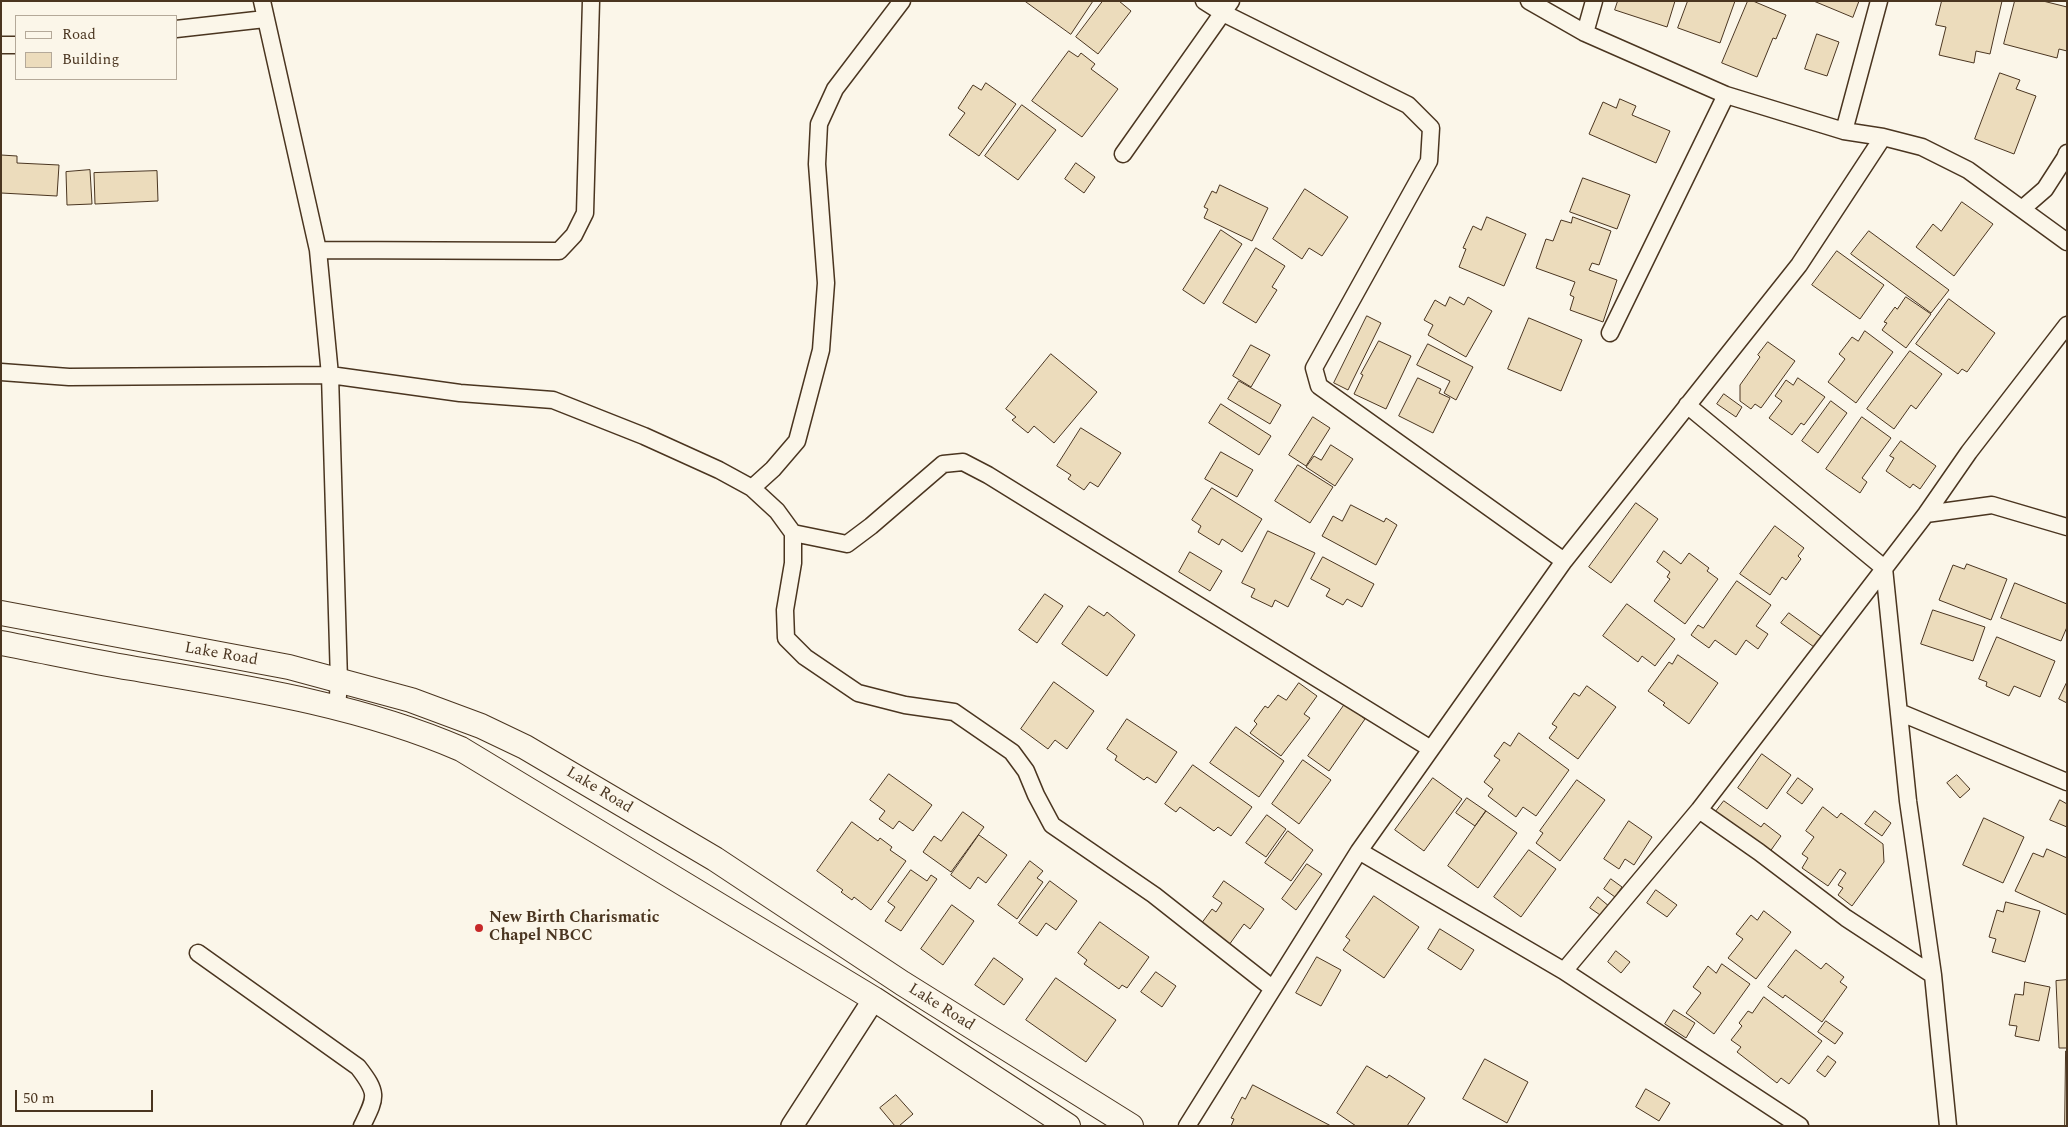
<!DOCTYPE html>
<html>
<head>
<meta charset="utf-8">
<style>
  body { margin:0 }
  #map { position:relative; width:2068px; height:1127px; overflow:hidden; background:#fbf6e9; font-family:Spectral,serif }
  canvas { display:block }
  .frame { position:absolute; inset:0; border:2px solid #4a3520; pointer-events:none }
  .legend { position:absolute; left:15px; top:15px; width:162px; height:65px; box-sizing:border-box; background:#fbf6e9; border:1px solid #b4a999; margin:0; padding:6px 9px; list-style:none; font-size:15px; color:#4a3520 }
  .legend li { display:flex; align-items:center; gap:10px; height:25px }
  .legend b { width:25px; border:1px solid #b4a999 }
  .scale { position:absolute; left:15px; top:1090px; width:138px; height:22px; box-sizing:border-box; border:2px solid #4a3520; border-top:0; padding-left:6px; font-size:15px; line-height:18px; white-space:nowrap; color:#4a3520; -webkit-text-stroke:4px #fbf6e9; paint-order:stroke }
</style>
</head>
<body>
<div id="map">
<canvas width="2068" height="1127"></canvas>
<div class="frame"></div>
<ul class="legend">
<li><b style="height:6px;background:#fbf6e9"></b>Road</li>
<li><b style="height:14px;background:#ecdcbc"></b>Building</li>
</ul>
<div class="scale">50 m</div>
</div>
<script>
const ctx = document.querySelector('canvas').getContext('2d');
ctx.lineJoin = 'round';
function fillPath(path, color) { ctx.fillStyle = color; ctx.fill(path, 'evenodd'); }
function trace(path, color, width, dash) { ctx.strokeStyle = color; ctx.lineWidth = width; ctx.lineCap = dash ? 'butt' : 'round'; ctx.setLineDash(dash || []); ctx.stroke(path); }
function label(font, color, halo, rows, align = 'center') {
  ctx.font = font + ' Spectral,serif'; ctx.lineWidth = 4; ctx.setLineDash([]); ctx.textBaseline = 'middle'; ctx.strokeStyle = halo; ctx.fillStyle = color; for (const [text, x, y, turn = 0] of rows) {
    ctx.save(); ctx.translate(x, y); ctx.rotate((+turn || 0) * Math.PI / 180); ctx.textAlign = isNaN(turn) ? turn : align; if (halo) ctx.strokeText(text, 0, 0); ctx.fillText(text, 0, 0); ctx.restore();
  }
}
const building = new Path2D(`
  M 1025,1 L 1093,1 L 1071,34 Z
  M 1103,1 L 1119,1 L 1131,11 L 1098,54 L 1076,37 Z
  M 1618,1 L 1675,1 L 1667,27 L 1615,10 Z
  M 1688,1 L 1735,1 L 1720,43 L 1678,28 Z
  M 1748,1 L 1753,1 L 1786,15 L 1776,39 L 1773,38 L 1757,77 L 1722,63 Z
  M 1814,1 L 1859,1 L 1853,17 Z
  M 1942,1 L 2002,1 L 1990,54 L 1976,51 L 1974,63 L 1939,55 L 1946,27 L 1936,25 Z
  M 2015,1 L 2043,1 L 2067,7 L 2067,51 L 2059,49 L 2057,58 L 2004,44 Z
  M 1817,34 L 1839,42 L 1827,76 L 1805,69 Z
  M 1069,51 L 1078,57 L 1081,53 L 1095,64 L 1091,69 L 1118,89 L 1082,137 L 1032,101 Z
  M 2000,73 L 2020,80 L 2016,89 L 2036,96 L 2014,154 L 1975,139 Z
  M 986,83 L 1016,104 L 979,156 L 949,135 L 965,113 L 958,108 L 973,85 L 981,90 Z
  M 1620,99 L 1636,106 L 1632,115 L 1670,131 L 1656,163 L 1589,134 L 1603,102 L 1616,108 Z
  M 1022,105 L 1056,130 L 1018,180 L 985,156 Z
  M 1,155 L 17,156 L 17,163 L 59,165 L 57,196 L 1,193 Z
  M 1076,163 L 1095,177 L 1084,193 L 1065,179 Z
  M 90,170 L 92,204 L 67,205 L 66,172 Z
  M 157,171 L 158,201 L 95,204 L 94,173 Z
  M 1583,178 L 1630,195 L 1617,229 L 1570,212 Z
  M 1220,185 L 1268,208 L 1252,241 L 1204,218 L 1208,209 L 1204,207 L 1212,191 L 1216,193 Z
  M 1305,189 L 1348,217 L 1322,256 L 1309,248 L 1302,259 L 1273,239 Z
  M 1962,202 L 1993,224 L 1954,276 L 1916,247 L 1933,224 L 1941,231 Z
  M 1487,217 L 1526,234 L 1504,286 L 1459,267 L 1466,249 L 1463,248 L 1473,226 L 1481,230 Z
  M 1573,217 L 1611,231 L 1599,265 L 1592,263 L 1589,270 L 1617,280 L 1603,322 L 1570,310 L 1574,297 L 1570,295 L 1575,282 L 1536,268 L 1546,239 L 1553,241 L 1561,220 L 1571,223 Z
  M 1221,230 L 1242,244 L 1204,304 L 1183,290 Z
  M 1869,231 L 1949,290 L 1931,313 L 1851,254 Z
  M 1256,248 L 1285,266 L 1272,287 L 1277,290 L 1256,323 L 1223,303 Z
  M 1837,251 L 1884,285 L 1860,319 L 1812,285 Z
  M 1450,297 L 1464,305 L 1468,297 L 1492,311 L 1466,357 L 1428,335 L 1433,325 L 1424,320 L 1435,300 L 1445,306 Z
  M 1906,297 L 1931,314 L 1906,348 L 1882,330 L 1887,323 L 1884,322 L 1895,307 L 1897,309 Z
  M 1949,299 L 1995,333 L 1967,372 L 1962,369 L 1958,374 L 1916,344 Z
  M 1367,316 L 1381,323 L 1348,390 L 1334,383 Z
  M 1529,318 L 1582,340 L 1561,391 L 1508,369 Z
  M 1865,331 L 1893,352 L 1856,403 L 1828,382 L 1845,359 L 1839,354 L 1852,337 L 1858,341 Z
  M 1379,341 L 1411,356 L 1386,409 L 1354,394 L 1363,375 L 1361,374 Z
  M 1768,342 L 1795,361 L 1761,408 L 1755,404 L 1751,409 L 1740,401 L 1740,385 L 1760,357 L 1758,355 Z
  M 1428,344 L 1473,367 L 1456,400 L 1444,393 L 1450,381 L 1417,365 Z
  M 1251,345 L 1270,355 L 1251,387 L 1233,376 Z
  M 1910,351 L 1942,374 L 1916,409 L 1911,405 L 1894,429 L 1867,409 Z
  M 1051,354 L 1097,392 L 1054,443 L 1034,426 L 1028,433 L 1012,420 L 1016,417 L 1006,409 Z
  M 1418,378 L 1441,389 L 1439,393 L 1450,398 L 1433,433 L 1399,416 Z
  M 1798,378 L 1825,397 L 1804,425 L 1801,423 L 1792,435 L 1769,418 L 1782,401 L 1775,396 L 1786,380 L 1793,385 Z
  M 1239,381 L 1281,405 L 1270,424 L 1228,399 Z
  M 1724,394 L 1742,407 L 1736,417 L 1717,404 Z
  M 1831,401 L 1847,413 L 1818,453 L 1802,441 Z
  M 1221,404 L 1271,436 L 1259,455 L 1209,423 Z
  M 1313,417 L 1330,428 L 1306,466 L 1289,455 Z
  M 1862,417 L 1891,438 L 1862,478 L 1867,482 L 1860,493 L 1826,469 Z
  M 1081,428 L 1121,453 L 1098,487 L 1090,482 L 1084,490 L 1068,479 L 1071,475 L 1057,466 Z
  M 1901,441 L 1936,466 L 1920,489 L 1913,484 L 1910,488 L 1886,471 L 1894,458 L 1890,456 Z
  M 1331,445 L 1353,459 L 1335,486 L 1306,467 L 1314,456 L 1321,460 Z
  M 1221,452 L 1253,470 L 1237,497 L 1205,479 Z
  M 1298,465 L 1333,487 L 1310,523 L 1275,501 Z
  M 1212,488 L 1262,519 L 1242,552 L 1222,539 L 1219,545 L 1198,532 L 1201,526 L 1192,520 Z
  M 1636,503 L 1658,519 L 1611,583 L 1589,567 Z
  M 1351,505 L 1384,522 L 1386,518 L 1397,525 L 1376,565 L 1322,536 L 1333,516 L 1342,521 Z
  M 1775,526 L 1804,548 L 1798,556 L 1801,559 L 1786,580 L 1782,577 L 1770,595 L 1740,574 Z
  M 1268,531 L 1315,553 L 1288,607 L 1275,600 L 1272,607 L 1251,597 L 1255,589 L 1242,583 Z
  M 1664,551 L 1681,564 L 1689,553 L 1709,568 L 1707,571 L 1718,579 L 1685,624 L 1654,601 L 1670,579 L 1667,577 L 1670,572 L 1657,562 Z
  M 1190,552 L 1222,571 L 1210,591 L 1179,572 Z
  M 1323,557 L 1374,584 L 1362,607 L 1347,599 L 1343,605 L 1326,596 L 1330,589 L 1311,579 Z
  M 1967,564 L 2007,579 L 1991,620 L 1939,600 L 1953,565 L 1964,569 Z
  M 1737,581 L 1771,605 L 1756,626 L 1768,634 L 1758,649 L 1746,640 L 1736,655 L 1715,640 L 1709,648 L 1691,635 L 1698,625 L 1703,628 Z
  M 2015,583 L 2067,604 L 2067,627 L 2061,641 L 2001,618 Z
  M 1045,594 L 1063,606 L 1037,643 L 1019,630 Z
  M 1627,604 L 1675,639 L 1655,666 L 1642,656 L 1638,662 L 1603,636 Z
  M 1089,606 L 1104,616 L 1107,612 L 1135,635 L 1107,676 L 1062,644 Z
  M 1933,610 L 1985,627 L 1973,661 L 1921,644 Z
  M 1789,613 L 1822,637 L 1814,647 L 1781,623 Z
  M 1997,637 L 2055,661 L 2040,697 L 2014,686 L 2009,696 L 1986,686 L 1987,682 L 1979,679 Z
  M 1678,655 L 1718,683 L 1689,724 L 1663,705 L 1665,703 L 1648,691 L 1669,662 L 1672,664 Z
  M 1054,682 L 1094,711 L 1067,749 L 1055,740 L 1048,749 L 1021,729 Z
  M 2067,682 L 2067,703 L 2059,699 Z
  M 1299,683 L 1317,696 L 1304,714 L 1310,718 L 1281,756 L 1250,733 L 1257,724 L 1254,721 L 1265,706 L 1268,708 L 1278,695 L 1286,700 Z
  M 1587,686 L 1616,707 L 1578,759 L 1549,738 L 1557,727 L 1552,724 L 1574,693 L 1579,696 Z
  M 1345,704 L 1365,719 L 1329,771 L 1308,756 Z
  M 1127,719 L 1177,752 L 1156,783 L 1147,777 L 1144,780 L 1115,760 L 1117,756 L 1107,749 Z
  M 1236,727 L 1284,761 L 1259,797 L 1210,763 Z
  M 1519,733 L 1569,770 L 1536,816 L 1523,807 L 1516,817 L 1488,796 L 1493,789 L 1484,782 L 1500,760 L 1494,756 L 1504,742 L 1510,746 Z
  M 1762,754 L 1791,775 L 1767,809 L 1738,788 Z
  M 1303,760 L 1331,780 L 1299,824 L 1272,804 Z
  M 1193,765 L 1252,807 L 1231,836 L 1218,827 L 1214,831 L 1180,807 L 1176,812 L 1165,804 Z
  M 889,774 L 932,805 L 913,831 L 899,821 L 893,829 L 879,819 L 885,811 L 870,800 Z
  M 1957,775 L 1970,789 L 1960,798 L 1947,783 Z
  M 1433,778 L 1462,799 L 1424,851 L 1395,830 Z
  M 1798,778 L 1813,789 L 1802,804 L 1787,793 Z
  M 1577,780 L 1605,800 L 1560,861 L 1536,843 L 1543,833 L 1540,831 Z
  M 1467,798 L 1486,811 L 1475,826 L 1456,813 Z
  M 2060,800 L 2067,804 L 2067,827 L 2050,820 Z
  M 1724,801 L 1761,827 L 1764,823 L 1781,836 L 1769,853 L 1714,814 Z
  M 1823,807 L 1837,818 L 1841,813 L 1883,844 L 1884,862 L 1852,906 L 1838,895 L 1843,888 L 1838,885 L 1846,873 L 1840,869 L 1828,886 L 1802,868 L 1808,858 L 1802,854 L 1814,837 L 1806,831 Z
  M 1486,811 L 1517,833 L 1478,888 L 1448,866 Z
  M 1875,811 L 1891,823 L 1882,836 L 1865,824 Z
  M 963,812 L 984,827 L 951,872 L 923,852 L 934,836 L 941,841 Z
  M 1267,815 L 1286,829 L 1266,857 L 1246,843 Z
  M 1984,818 L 2024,837 L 2003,883 L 1963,865 Z
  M 1629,821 L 1652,837 L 1634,865 L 1625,859 L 1619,869 L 1604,859 Z
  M 852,822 L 878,841 L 880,838 L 892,847 L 890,850 L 906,861 L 871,910 L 854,897 L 852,900 L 841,892 L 843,890 L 817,871 Z
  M 1288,831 L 1313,850 L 1291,881 L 1265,863 Z
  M 979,835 L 1007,855 L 986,883 L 978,877 L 970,889 L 951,875 Z
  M 2047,849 L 2067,858 L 2067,915 L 2015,891 L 2033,853 L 2043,857 Z
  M 1529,850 L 1556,869 L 1521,917 L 1494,897 Z
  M 1030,861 L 1043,871 L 1037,878 L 1043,882 L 1017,919 L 998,905 Z
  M 1307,864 L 1322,874 L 1296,910 L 1282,899 Z
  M 911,870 L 927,881 L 931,875 L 937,879 L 901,931 L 885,921 L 895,907 L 888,902 Z
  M 1611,879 L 1622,887 L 1615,897 L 1604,889 Z
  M 1050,881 L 1077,901 L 1056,930 L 1046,923 L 1037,936 L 1019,923 Z
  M 1224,881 L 1264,909 L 1250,929 L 1244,924 L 1229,945 L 1201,924 L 1212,909 L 1216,912 L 1222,903 L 1213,897 Z
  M 1656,890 L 1677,905 L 1667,917 L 1647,903 Z
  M 1374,896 L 1419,927 L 1384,978 L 1343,950 L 1350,940 L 1346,937 Z
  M 1598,897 L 1610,907 L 1603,917 L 1590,908 Z
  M 2006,902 L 2040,911 L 2025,962 L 1992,952 L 1996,939 L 1989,937 L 1997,910 L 2003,912 Z
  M 952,905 L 974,921 L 943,965 L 921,949 Z
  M 1764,911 L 1791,932 L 1756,979 L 1728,958 L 1743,939 L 1736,934 L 1751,915 L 1757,920 Z
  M 1100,922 L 1149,957 L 1127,988 L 1122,985 L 1119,989 L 1084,964 L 1087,960 L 1078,953 Z
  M 1440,929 L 1474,950 L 1461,970 L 1428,949 Z
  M 1796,950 L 1821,969 L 1826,963 L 1844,977 L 1840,982 L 1847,987 L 1822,1022 L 1785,995 L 1783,998 L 1768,987 Z
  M 1616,951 L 1630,962 L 1621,973 L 1608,962 Z
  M 1317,957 L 1341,970 L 1321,1006 L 1296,993 Z
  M 994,958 L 1023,979 L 1004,1005 L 975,985 Z
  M 1722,964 L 1750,984 L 1714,1034 L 1686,1013 L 1701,993 L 1693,987 L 1708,966 L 1716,973 Z
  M 1156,972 L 1176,986 L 1162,1007 L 1141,992 Z
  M 1056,978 L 1116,1020 L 1086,1062 L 1026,1020 Z
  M 2067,980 L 2067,1048 L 2059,1048 L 2056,981 Z
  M 2025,982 L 2050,987 L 2039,1041 L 2015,1036 L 2017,1026 L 2009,1025 L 2015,994 L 2023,995 Z
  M 1764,997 L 1822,1041 L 1789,1084 L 1781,1078 L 1777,1083 L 1737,1052 L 1741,1047 L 1731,1040 L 1742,1026 L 1739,1023 L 1748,1011 L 1752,1013 Z
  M 1674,1010 L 1695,1023 L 1686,1038 L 1665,1024 Z
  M 1826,1021 L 1843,1033 L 1835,1044 L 1818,1032 Z
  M 2066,1051 L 2067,1051 L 2067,1126 L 2065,1126 Z
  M 1828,1056 L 1836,1062 L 1825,1077 L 1817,1071 Z
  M 1485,1059 L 1528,1082 L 1507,1123 L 1463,1099 Z
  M 1367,1066 L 1387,1078 L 1389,1075 L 1425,1098 L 1407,1126 L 1356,1126 L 1337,1113 Z
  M 1253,1085 L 1331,1126 L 1231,1126 L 1234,1119 L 1231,1118 L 1242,1097 L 1245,1099 Z
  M 1646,1089 L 1670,1103 L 1659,1121 L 1636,1107 Z
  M 896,1095 L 913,1114 L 899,1126 L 895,1126 L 880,1108 Z`);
fillPath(building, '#ecdcbc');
trace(building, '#4a3520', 1);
const minor = new Path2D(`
  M 262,1 L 318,250 L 330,375 L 339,681 L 337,709
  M 1204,1 L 1223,13 L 1408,105 L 1431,128 L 1429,161 L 1314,368 L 1319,386 L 1564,561
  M 1529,1 L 1585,33 L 1726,95 L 1844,131 L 1883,137 L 1922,147 L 1968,170 L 2067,242
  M 176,29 L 265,19
  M 1585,33 L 1594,1
  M 1,45 L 16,45
  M 1844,131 L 1879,1
  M 1123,154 L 1231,1
  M 2022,209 L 2045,189 L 2065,158 L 2067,153
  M 318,250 L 559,251 L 574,235 L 585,213 L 591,1
  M 1610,333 L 1726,95
  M 1,372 L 69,377 L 330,375 L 460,393 L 553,400 L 644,436 L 719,470 L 752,488 L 777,511 L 793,533 L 793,563 L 785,610 L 786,638 L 805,657 L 858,693 L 905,705 L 954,712 L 1012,752 L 1026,771 L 1036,795 L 1052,825 L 1154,895 L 1272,988
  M 1687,405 L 1884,568 L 1908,801 L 1933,975 L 1948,1126
  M 752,488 L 773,469 L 797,441 L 821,350 L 826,283 L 817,164 L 819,124 L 835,89 L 902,1
  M 1926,514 L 1992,505 L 2067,527
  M 793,533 L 847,544 L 871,526 L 943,464 L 963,462 L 988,475 L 1431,749
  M 1899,712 L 2067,782
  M 1699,810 L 1759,852 L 1846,918 L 1933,975
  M 1359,851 L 1564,971 L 1800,1126
  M 198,953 L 358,1067 C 379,1094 376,1097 362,1126
  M 1564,971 L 1699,810 L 1926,514 L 1969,452 L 2067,325
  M 1187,1126 L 1359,851 L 1564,561 L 1799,265 L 1883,137`);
const tertiary = new Path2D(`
  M 792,1126 L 874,999`);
const secondary = new Path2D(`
  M 1,613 L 289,667 L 411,700 L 481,726 L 525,747 L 715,859 L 902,983 L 1131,1126
  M 1,643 C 44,651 88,661 131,668 C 242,687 357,704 461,749 L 874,999 L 1068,1126`);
trace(minor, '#4a3520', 19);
trace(tertiary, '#4a3520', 24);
trace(secondary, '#4a3520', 26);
trace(minor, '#fbf6e9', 16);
trace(tertiary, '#fbf6e9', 21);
trace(secondary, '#fbf6e9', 24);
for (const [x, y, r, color] of [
  [479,928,5,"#c62828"]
]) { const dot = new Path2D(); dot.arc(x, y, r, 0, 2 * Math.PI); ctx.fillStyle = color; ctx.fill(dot); trace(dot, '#fbf6e9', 2); }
label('16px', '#4a3520', '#fbf6e9', [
  ["Lake Road",221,655,10],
  ["Lake Road",599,791,31],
  ["Lake Road",941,1008,32]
]);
label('bold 16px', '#4a3520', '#fbf6e9', [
  ["New Birth Charismatic",489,919],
  ["Chapel NBCC",489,937]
], 'left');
</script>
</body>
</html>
